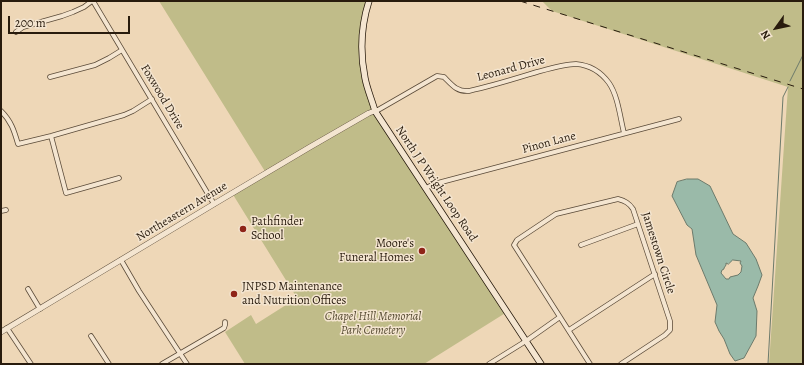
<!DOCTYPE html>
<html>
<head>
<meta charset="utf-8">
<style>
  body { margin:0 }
  #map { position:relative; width:804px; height:365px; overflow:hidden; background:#eed7b7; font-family:Alegreya,serif }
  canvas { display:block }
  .frame { position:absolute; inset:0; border:2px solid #281b0d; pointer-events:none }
  .north { position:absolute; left:756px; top:8px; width:40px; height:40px; -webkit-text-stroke:3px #f4e5d0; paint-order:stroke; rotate:237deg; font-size:11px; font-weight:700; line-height:16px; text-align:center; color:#281b0d }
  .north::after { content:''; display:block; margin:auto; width:14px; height:18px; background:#281b0d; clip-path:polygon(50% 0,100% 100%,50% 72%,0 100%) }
  .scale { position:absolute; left:8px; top:16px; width:122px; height:18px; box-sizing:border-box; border:2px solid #281b0d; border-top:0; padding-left:5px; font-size:12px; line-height:14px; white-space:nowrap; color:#281b0d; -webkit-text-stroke:3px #f4e5d0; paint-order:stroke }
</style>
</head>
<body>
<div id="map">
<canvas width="804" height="365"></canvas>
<div class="frame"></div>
<div class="north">N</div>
<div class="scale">200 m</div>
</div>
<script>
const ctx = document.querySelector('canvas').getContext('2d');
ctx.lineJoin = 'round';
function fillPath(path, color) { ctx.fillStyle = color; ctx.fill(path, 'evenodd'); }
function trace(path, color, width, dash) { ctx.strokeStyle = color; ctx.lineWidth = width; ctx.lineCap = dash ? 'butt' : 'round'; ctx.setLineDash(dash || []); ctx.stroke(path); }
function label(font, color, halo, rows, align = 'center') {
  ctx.font = font + ' Alegreya,serif'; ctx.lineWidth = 3; ctx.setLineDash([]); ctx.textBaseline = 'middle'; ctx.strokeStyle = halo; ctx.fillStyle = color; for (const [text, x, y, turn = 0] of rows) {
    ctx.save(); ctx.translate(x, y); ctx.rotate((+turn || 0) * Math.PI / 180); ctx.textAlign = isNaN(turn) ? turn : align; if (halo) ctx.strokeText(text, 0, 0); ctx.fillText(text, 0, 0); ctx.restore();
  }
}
fillPath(new Path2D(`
  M 159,1 L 369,1 L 362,58 L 375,111 L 507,312 L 424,364 L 245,364 L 225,332 L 251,315 L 256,324 L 297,298 L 232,193 L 266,173 Z
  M 542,1 L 803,1 L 803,364 L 769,364 L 788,87 L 552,11 Z`), '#c0bc89');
const water = new Path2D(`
  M 687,179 L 698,179 L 710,186 L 733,234 L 746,243 L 756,259 L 762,275 L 758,286 L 753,298 L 757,311 L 756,336 L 744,358 L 735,361 L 730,354 L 724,339 L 719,331 L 715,322 L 717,305 L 696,255 L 692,229 L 687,225 L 672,196 L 677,182 ZM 733,260 L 741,261 L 740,263 L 742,266 L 741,272 L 738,275 L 730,277 L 729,279 L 726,279 L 721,273 L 722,270 L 724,269 L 724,268 L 726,265 L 726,263 L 728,264 Z`);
fillPath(water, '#9abaa9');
trace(water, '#6c7a6b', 1);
trace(new Path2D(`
  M 790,81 L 803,55
  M 768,364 L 783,97 L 788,87`), '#6c7a6b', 1);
const minor = new Path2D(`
  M 93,1 L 214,204
  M 16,32 L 23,27 L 62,16 L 73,12 L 84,7 L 92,1
  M 50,77 L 95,65 L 109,58 L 122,50
  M 1,111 C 11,121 14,130 18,144 L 51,136 L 124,115 L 133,111 L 152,99
  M 375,111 L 378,110 L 437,76 L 444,77 C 452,85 457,92 469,91 C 492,86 514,79 537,72 C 548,69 565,64 576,64 C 589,65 601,72 609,83 C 618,96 620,117 624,133
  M 51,136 L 66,193 L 119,178
  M 426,188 L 434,184 L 679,119
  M 1,211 L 6,210
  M 581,245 L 638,224
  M 121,260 L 139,291 L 187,364
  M 28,289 L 40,309
  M 7,328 L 31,364
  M 569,330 L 655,274
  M 91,336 L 109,364
  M 162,364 L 224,328 L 225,325 L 225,322
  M 489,364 L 526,341 L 560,317
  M 590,364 L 514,245 L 517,240 L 556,214 L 618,199 C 625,201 629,203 633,209 L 670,321 L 670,330 L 665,335 L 621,364`);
const tertiary = new Path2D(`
  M 1,332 L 214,204 L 310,147 L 369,113 L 375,111`);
const secondary = new Path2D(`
  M 369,1 C 361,26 360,53 365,78 C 367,89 372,100 375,111 L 541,364`);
trace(minor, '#5a4a38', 5.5);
trace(tertiary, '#5a4a38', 6);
trace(secondary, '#281b0d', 7);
trace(minor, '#f4e5d0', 4);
trace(tertiary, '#f4e5d0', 5);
trace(secondary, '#f4e5d0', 5.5);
trace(new Path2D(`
  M 520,1 L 803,89`), '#281b0d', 1, [7, 7]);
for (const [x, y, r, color] of [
  [243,229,4,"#8f2418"],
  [422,251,4,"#8f2418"],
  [234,294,4,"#8f2418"]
]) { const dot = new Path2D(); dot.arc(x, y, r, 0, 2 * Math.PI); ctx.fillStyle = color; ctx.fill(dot); trace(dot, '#f4e5d0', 1.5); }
label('12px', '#281b0d', '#f4e5d0', [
  ["Leonard Drive",511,69,-15],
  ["Foxwood Drive",162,97,59],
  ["Pinon Lane",549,143,-15],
  ["North J P Wright Loop Road",436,184,56],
  ["Northeastern Avenue",182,212,-31],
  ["Jamestown Circle",658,253,72]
]);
label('12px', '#281b0d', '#f4e5d0', [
  ["Pathfinder",251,222],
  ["School",251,236],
  ["Moore's",414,244,"right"],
  ["Funeral Homes",414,258,"right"],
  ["JNPSD Maintenance",242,287],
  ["and Nutrition Offices",242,301]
], 'left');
label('italic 12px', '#564b32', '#f4e5d0', [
  ["Chapel Hill Memorial",373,317],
  ["Park Cemetery",373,331]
]);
</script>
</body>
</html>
